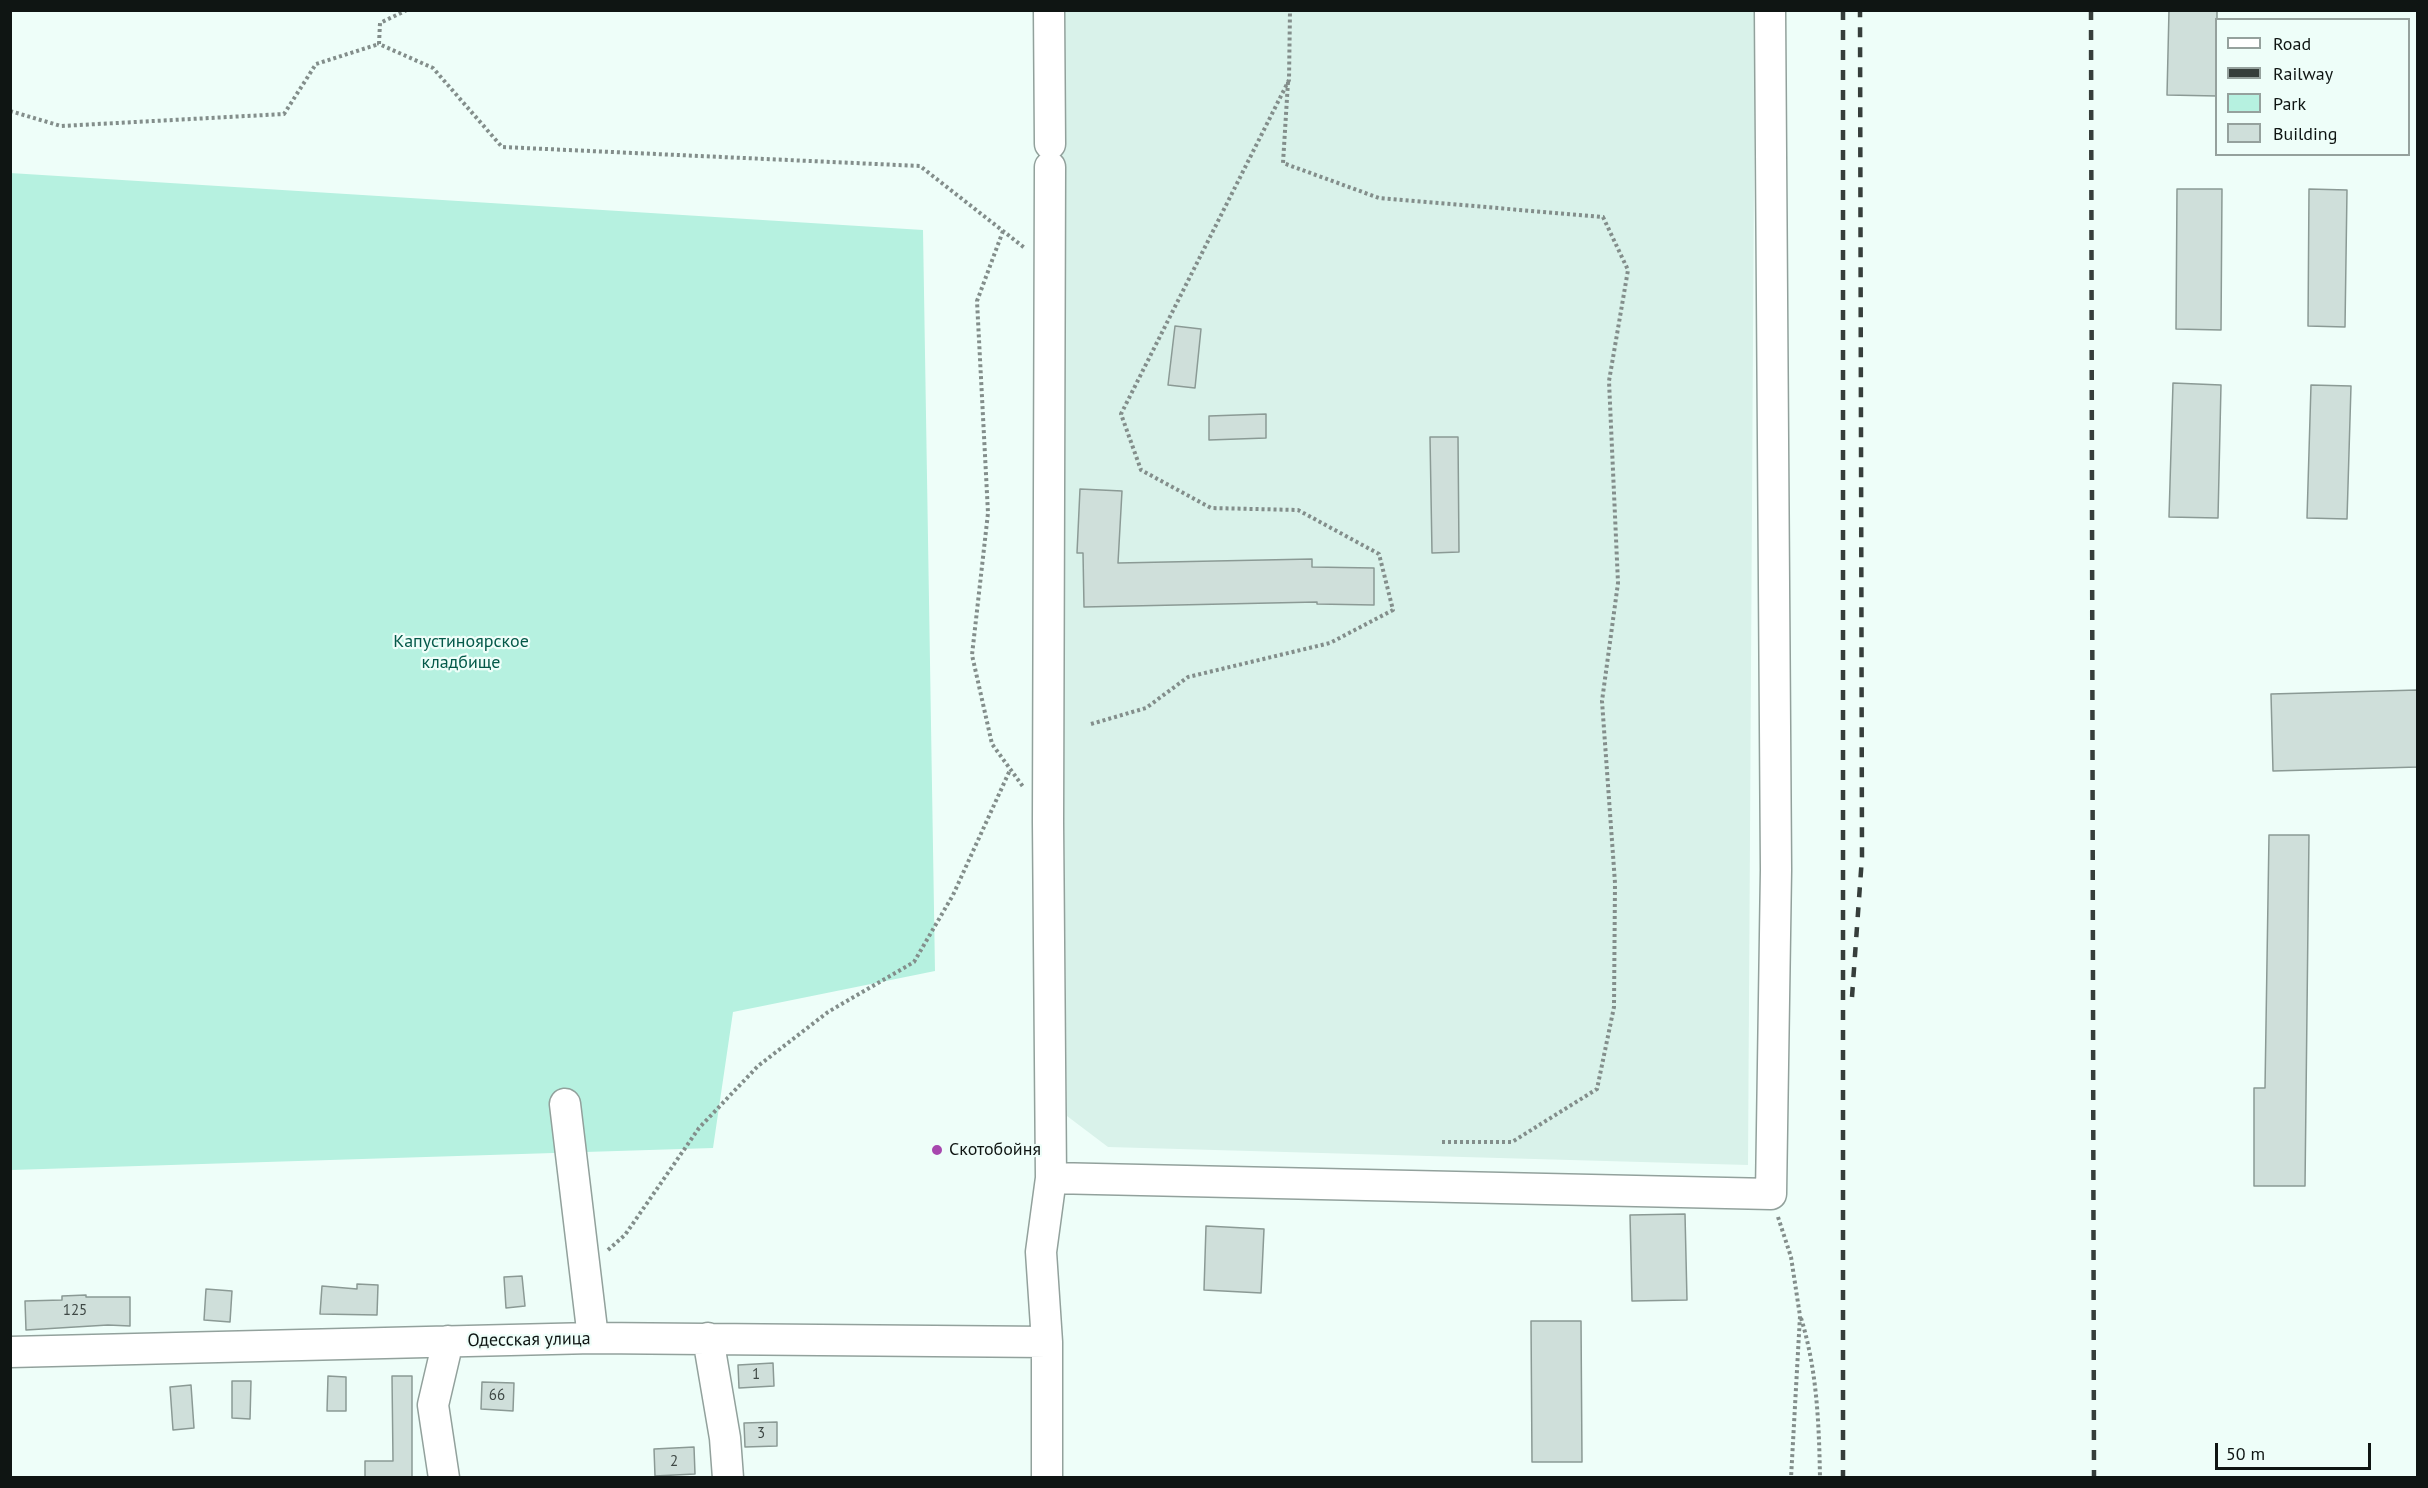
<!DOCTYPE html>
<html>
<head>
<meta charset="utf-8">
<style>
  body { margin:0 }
  #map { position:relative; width:2428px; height:1488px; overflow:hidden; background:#eefef9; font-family:"PT Sans",sans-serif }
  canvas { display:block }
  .frame { position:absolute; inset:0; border:12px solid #0f1513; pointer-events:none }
  .legend { position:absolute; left:2215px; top:18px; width:195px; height:138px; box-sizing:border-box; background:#eefef9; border:2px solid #95a19d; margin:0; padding:8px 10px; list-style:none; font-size:18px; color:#0f1513 }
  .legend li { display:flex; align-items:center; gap:12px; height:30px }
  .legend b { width:30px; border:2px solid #95a19d }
  .scale { position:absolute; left:2215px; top:1443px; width:156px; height:27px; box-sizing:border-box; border:3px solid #0f1513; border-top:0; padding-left:8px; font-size:18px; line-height:21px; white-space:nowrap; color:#0f1513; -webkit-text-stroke:4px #eefef9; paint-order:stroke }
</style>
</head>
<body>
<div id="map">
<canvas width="2428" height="1488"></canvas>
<div class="frame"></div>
<ul class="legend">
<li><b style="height:8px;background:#fff"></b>Road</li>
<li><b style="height:8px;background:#363e3b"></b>Railway</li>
<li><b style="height:16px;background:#b6f1e0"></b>Park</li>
<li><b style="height:16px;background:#cfdfda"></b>Building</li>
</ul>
<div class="scale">50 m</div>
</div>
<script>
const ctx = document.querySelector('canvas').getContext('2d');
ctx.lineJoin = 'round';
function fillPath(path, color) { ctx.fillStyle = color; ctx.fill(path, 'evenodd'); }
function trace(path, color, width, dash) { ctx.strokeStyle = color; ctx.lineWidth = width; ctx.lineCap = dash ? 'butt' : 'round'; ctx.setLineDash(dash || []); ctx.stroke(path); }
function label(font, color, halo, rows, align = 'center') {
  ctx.font = font + ' "PT Sans",sans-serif'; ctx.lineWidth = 4.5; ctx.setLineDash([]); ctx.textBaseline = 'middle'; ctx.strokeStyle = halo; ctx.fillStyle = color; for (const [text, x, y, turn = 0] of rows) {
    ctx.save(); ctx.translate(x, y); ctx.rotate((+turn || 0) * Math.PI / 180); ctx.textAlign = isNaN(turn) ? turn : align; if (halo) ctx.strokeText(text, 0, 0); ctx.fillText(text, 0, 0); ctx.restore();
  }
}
fillPath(new Path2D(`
  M 1056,11 L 1755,11 L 1748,1165 L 1108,1147 L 1067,1116 Z`), '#d9f2ea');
fillPath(new Path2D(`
  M 10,173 L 923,230 L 935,971 L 733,1012 L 713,1148 L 11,1170 Z`), '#b6f1e0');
const building = new Path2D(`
  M 2169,10 L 2217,10 L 2217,96 L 2167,95 Z
  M 2177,189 L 2222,189 L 2221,330 L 2176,329 Z
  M 2309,189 L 2347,190 L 2345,327 L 2308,326 Z
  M 1175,326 L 1201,329 L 1195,388 L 1168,385 Z
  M 2173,383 L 2221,385 L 2218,518 L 2169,517 Z
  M 2311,385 L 2351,386 L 2347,519 L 2307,518 Z
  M 1266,414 L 1266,438 L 1209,440 L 1209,416 Z
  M 1430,437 L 1458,437 L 1459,552 L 1432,553 Z
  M 1080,489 L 1122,491 L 1118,563 L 1312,559 L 1312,567 L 1374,568 L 1374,605 L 1317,604 L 1317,602 L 1084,607 L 1083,553 L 1077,553 Z
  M 2418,690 L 2418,767 L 2273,771 L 2271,694 Z
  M 2269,835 L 2309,835 L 2305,1186 L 2254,1186 L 2254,1088 L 2265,1088 Z
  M 1685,1214 L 1687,1300 L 1632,1301 L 1630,1215 Z
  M 1206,1226 L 1264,1229 L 1261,1293 L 1204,1290 Z
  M 522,1276 L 525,1306 L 506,1308 L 504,1277 Z
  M 357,1284 L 378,1285 L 377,1315 L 320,1314 L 322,1286 L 357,1289 Z
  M 206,1289 L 232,1291 L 230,1322 L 204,1320 Z
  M 86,1295 L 86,1297 L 130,1297 L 130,1326 L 108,1325 L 26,1330 L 25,1301 L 62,1300 L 62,1296 Z
  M 1531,1321 L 1581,1321 L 1582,1462 L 1532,1462 Z
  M 773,1363 L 774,1386 L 739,1388 L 738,1365 Z
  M 328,1376 L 346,1377 L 346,1411 L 327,1411 Z
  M 392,1376 L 412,1376 L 412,1478 L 365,1478 L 365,1461 L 393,1461 Z
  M 232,1381 L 251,1381 L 250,1419 L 232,1418 Z
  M 482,1382 L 514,1383 L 513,1411 L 481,1409 Z
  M 191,1385 L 194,1428 L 173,1430 L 170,1387 Z
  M 777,1422 L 777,1446 L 745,1447 L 744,1423 Z
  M 694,1447 L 695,1474 L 655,1476 L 654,1449 Z`);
fillPath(building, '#cfdfda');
trace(building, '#8b9a95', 1.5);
const minor = new Path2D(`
  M 1049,10 L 1050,144
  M 1050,167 L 1048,822 L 1051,1178
  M 565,1104 L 593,1338
  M 708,1338 L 725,1438 L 728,1478
  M 10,1352 L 593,1338 L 1047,1342
  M 444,1478 L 433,1405 L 448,1341
  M 1047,1478 L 1047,1342 L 1041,1252 L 1051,1178 L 1771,1194 L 1776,870 L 1770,10`);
trace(minor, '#92a19c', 33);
trace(new Path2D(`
  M 407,10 L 380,23 L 379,44 L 433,68 L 502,147 L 920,166 L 1026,249
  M 1288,82 L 1283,163 L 1379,198 L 1603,217 L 1628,270 L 1609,381 L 1618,583 L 1602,701 L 1615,883 L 1614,1007 L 1597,1089 L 1512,1142 L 1442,1142
  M 10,111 L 61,126 L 284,114 L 316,64 L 379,44
  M 1003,231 L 977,301 L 988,513 L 972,655 L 992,744 L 1024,788
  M 1091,724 L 1146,708 L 1188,677 L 1330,643 L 1393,610 L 1379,554 L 1298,510 L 1211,508 L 1141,470 L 1121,414 L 1289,80 L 1290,10
  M 1778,1217 L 1791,1257 L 1800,1316 L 1791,1478
  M 608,1250 L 625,1235 L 699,1128 L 758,1066 L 828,1012 L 914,962 L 953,895 L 1010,770
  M 1801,1318 C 1817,1370 1819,1423 1820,1478`), '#838e8b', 4, [3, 3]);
trace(minor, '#fff', 30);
trace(new Path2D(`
  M 1843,10 L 1843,1478
  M 2091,10 L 2094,1478
  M 1852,997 L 1862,857 L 1860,10`), '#363e3b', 4.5, [10, 10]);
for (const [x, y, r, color] of [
  [937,1150,6,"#a747ae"]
]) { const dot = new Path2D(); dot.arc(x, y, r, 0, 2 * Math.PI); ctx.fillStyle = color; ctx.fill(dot); trace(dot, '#eefef9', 2); }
label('15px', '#3f4845', null, [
  ["125",75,1311],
  ["1",756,1375],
  ["66",497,1396],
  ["3",761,1434],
  ["2",674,1462]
]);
label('18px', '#045949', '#eefef9', [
  ["Капустиноярское",461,642],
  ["кладбище",461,663]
]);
label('18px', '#0f1513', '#eefef9', [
  ["Скотобойня",949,1150]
], 'left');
label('18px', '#0f1513', '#eefef9', [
  ["Одесская улица",529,1340,-1]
]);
</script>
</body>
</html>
